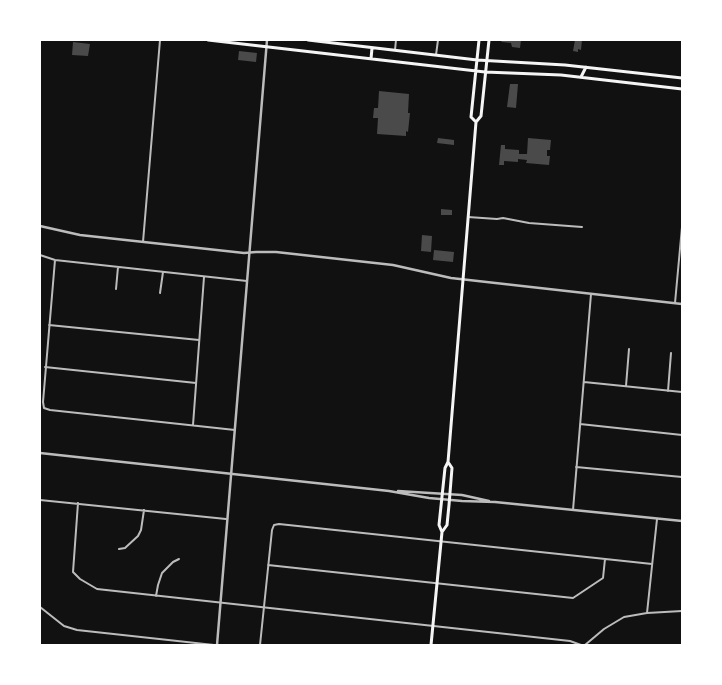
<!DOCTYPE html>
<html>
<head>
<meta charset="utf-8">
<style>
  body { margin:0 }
  #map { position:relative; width:722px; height:685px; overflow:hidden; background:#111; font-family:Spectral,serif }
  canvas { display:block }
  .frame { position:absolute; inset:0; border:41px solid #fff; pointer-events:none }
</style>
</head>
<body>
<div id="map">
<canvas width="722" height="685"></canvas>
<div class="frame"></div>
</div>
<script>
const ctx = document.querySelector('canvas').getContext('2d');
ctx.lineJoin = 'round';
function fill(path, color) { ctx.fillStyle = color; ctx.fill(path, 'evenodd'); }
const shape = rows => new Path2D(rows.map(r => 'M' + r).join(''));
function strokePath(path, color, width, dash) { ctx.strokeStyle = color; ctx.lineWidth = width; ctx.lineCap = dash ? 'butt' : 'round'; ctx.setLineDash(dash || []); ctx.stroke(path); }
fill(shape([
  [500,40,521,40,520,48,512,47,511,43,502,42],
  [575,40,582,40,581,50,578,49,578,52,573,51],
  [73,42,90,44,88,56,72,55],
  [239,51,257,53,256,62,238,60],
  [510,84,518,84,516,108,507,107],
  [379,91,409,94,408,113,410,113,408,132,406,131,406,136,377,134,378,118,373,118,374,108,378,108],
  [438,138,454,140,454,145,437,143],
  [528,138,551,140,550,150,547,150,547,156,550,156,549,165,526,163,527,160,518,159,518,162,504,161,504,165,499,165,501,145,505,145,505,149,519,150,519,154,527,154],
  [441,209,452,210,452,215,441,215],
  [422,235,432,236,431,252,421,251],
  [434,250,454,252,453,262,433,260]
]), '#4a4a4a');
strokePath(shape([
  [395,50,396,40],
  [436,55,438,40],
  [468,217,497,219,503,218,529,223,582,227],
  [143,242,160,40],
  [40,255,55,260,247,281],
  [55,260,43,402,44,408,50,410,235,430],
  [116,289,118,267],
  [160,293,163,272],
  [675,303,682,227],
  [49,325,199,340],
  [45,367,196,383],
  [584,382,682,392],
  [626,386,629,349],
  [668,391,671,353],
  [580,424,682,435],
  [193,425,204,277],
  [576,467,682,477],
  [40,500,226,519],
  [78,503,73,572,80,579,97,589,570,641,581,645],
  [573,510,591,294],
  [119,549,125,548,138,536,141,530,144,510],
  [268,565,573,598,603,578,605,559],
  [156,596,158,585,162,573,173,562,179,559],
  [40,607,64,626,77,630,214,645],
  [647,613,657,519],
  [260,645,272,530,274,525,279,524,652,564],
  [585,645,604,629,624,617,647,613,682,611]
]), '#bcbcbc', 2);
strokePath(shape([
  [40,226,80,235,244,253,256,252,276,252,393,265,451,278,682,304],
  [40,453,389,491,429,498,462,501,495,502,682,521],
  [398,491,462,495,489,501],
  [217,645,267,40]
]), '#bcbcbc', 2.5);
strokePath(shape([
  [208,40,485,72,561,75,682,89],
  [308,40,477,60,565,65,682,78],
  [371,59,372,48],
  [581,77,586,67],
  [476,122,471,117,479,40],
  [442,532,439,525,445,468,448,462,476,122,481,116,489,40],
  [431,645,442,532,447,525,449,505,452,468,448,462]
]), '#f5f5f5', 3);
</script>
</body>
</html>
